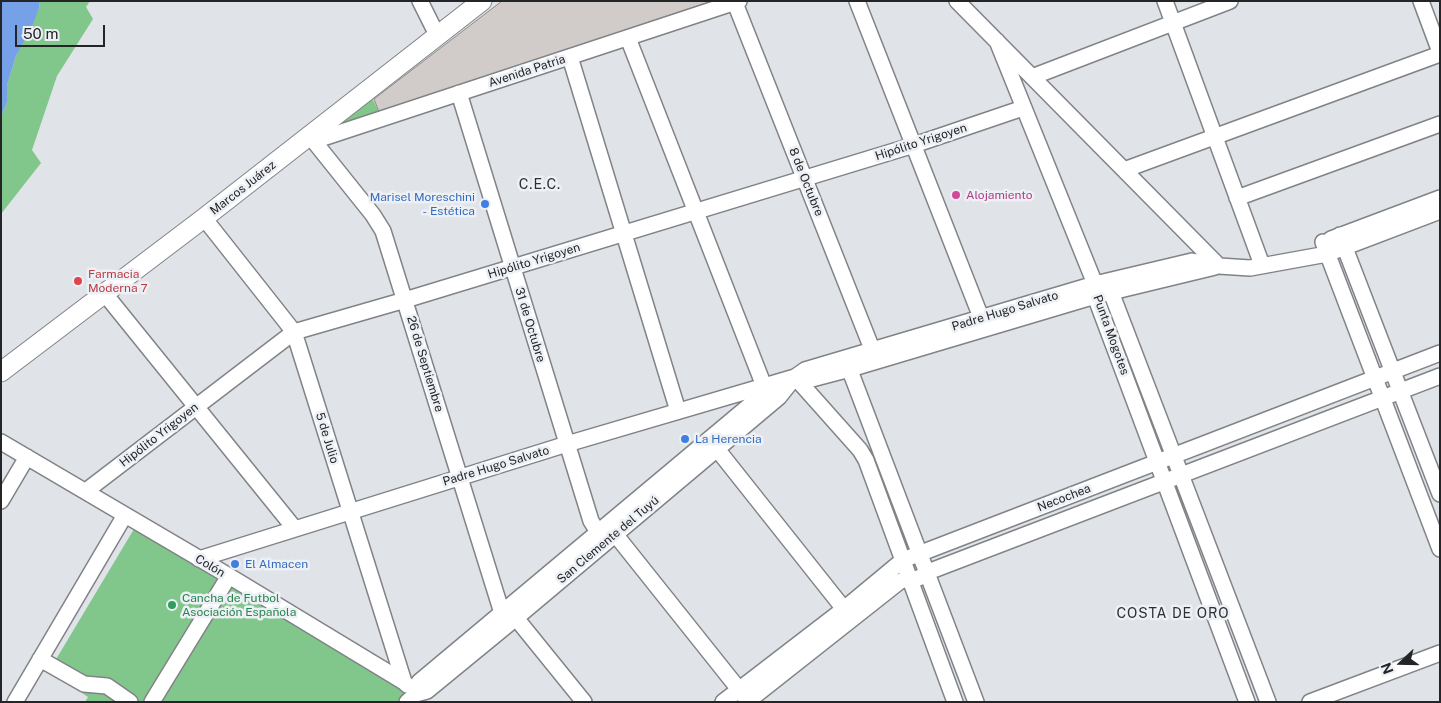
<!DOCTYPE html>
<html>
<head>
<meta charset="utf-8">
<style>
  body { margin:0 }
  #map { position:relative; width:1441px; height:703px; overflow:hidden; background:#e0e3e7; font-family:"Public Sans",sans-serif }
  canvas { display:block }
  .frame { position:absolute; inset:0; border:2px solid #242527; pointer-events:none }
  .north { position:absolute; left:1376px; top:638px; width:50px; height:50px; -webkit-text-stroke:4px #edf0f5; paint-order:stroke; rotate:249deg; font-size:14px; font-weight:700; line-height:20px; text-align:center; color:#242527 }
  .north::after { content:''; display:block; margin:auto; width:18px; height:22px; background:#242527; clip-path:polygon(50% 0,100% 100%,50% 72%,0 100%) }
  .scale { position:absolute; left:15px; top:25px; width:90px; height:22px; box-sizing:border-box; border:2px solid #242527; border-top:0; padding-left:6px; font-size:15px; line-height:18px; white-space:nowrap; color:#242527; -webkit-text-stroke:4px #edf0f5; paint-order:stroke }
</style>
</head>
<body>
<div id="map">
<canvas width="1441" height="703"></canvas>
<div class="frame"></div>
<div class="north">N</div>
<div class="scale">50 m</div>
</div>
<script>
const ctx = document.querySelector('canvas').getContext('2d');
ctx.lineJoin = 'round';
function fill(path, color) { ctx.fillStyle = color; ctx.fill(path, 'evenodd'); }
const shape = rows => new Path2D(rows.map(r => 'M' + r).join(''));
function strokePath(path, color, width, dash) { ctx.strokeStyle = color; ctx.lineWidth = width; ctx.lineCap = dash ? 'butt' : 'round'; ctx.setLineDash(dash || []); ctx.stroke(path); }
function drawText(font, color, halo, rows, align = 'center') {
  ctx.font = font + ' "Public Sans",sans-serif'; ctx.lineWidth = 5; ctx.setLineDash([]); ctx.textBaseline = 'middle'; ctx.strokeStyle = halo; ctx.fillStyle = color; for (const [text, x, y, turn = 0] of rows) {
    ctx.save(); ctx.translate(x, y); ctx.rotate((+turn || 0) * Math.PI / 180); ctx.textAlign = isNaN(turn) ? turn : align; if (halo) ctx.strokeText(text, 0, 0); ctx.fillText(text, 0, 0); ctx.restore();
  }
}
fill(shape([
  [40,1,90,1,86,7,93,19,57,76,32,150,41,163,1,214,1,117,7,102,7,85,16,56,39,8],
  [712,1,720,1,337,127,336,124,371,96,379,112],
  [134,529,403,690,403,696,397,702,85,702,88,697,53,674,52,666]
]), '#81c68a');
fill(shape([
  [1,1,40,1,39,8,33,24,16,56,7,85,7,102,1,117]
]), '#76a0e8');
const building = shape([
  [502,1,712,1,379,112,374,99,502,1]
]);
fill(building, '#d1ccc9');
strokePath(building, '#8f8b88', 1);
const minor = shape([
  [420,1,437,35],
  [857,1,984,325],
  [957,1,1219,266],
  [1165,1,1262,265],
  [1421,1,1440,52],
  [735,3,876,359],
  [628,38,764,386,772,392],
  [997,41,1095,284,1095,296,1247,702],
  [570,57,678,411],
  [1032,77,1230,1],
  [459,93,591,521,598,532,615,534,745,697],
  [309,135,373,215,383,231,502,613,516,618,584,702],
  [314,141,739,1],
  [1124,170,1440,54],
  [1237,198,1440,124],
  [204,218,294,332,404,682],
  [1340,235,1440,494],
  [1331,239,1440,198],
  [1323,242,1440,549],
  [1095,284,1111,292,1268,702],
  [105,294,295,529],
  [846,360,976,702],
  [795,377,860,450,866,460,955,702],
  [803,379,808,380,850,369,1095,296,1215,267],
  [1,442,229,576,404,682,407,685],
  [717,449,844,609],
  [86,491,294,332,405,300,914,145,1023,108],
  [1,501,27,457],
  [199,559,567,444,795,377,805,370,1095,284,1192,261,1219,266,1250,268,1327,254,1440,211],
  [40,659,84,684,107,686,130,702],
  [416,694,419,682,762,395,764,386],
  [15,702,125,515],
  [152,702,229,576],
  [407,702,416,694,427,691,516,618,779,397,795,377],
  [723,702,844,609,903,560,1440,353],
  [747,702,899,582,910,577,916,579,923,576,928,572,1440,376],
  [1310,702,1440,653]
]);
const major = shape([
  [1,372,204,218,482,1]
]);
strokePath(minor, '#808387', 18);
strokePath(major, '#808387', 21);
strokePath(minor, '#fff', 15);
strokePath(major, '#fff', 19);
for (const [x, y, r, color] of [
  [956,195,5,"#d1479c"],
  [485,204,5,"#3f7fe0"],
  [78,281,5,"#e0444e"],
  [685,439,5,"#3f7fe0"],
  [235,564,5,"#3f7fe0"],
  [172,605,5,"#2e9e5b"]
]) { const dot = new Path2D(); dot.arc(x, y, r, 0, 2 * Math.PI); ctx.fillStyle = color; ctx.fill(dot); strokePath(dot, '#edf0f5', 2); }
drawText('12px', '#242527', '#edf0f5', [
  ["Avenida Patria",527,71,-18],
  ["Hipólito Yrigoyen",921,142,-18],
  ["8 de Octubre",806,182,68],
  ["Marcos Juárez",243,188,-38],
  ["Hipólito Yrigoyen",534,261,-17],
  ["Padre Hugo Salvato",1005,311,-17],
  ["31 de Octubre",530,325,73],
  ["Punta Mogotes",1111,335,70],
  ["26 de Septiembre",425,364,73],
  ["Hipólito Yrigoyen",159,435,-38],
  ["5 de Julio",327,438,73],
  ["Padre Hugo Salvato",496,466,-17],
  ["Necochea",1064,498,-21],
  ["San Clemente del Tuyú",608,540,-40],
  ["Colón",210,566,31]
]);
drawText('12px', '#b23c85', '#edf0f5', [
  ["Alojamiento",966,195]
], 'left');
drawText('12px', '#366cbe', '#edf0f5', [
  ["Marisel Moreschini",475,197,"right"],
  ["- Estética",475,211,"right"],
  ["La Herencia",695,439],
  ["El Almacen",245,564]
], 'left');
drawText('12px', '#be3a42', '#edf0f5', [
  ["Farmacia",88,274],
  ["Moderna 7",88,288]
], 'left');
drawText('12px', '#27864d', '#edf0f5', [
  ["Cancha de Futbol",182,598],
  ["Asociación Española",182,612]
], 'left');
ctx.letterSpacing = '1px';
drawText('14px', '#2e3033', '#edf0f5', [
  ["C.E.C.",540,185],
  ["COSTA DE ORO",1173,614]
]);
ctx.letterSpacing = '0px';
</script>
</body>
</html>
